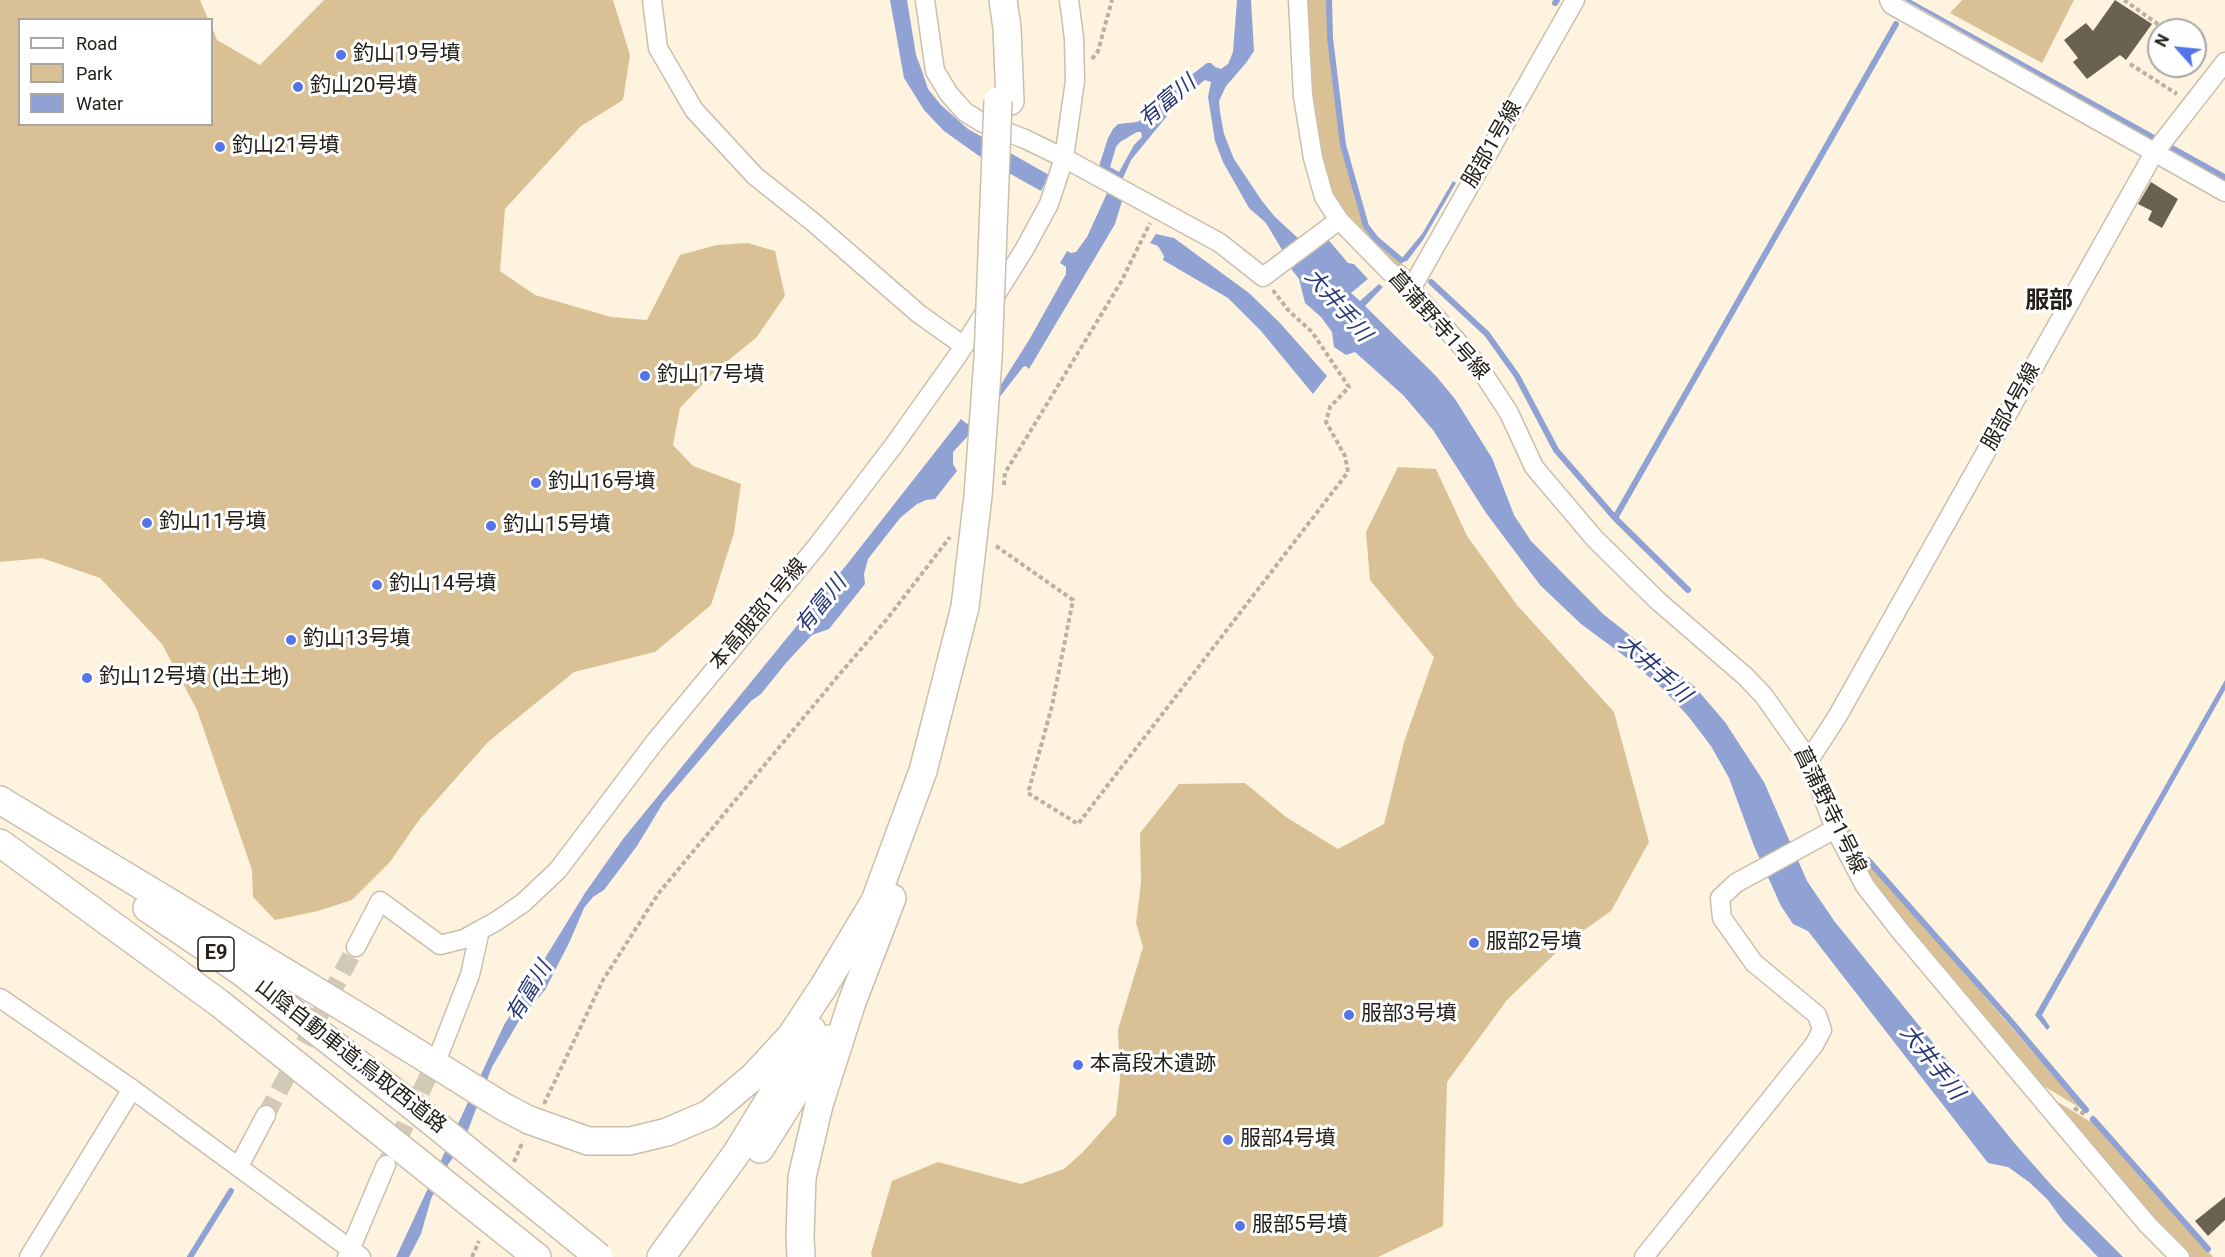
<!DOCTYPE html>
<html>
<head>
<meta charset="utf-8">
<style>
  body { margin:0 }
  #map { position:relative; width:2225px; height:1257px; overflow:hidden; background:#fef3df; font-family:Roboto,sans-serif }
  canvas { display:block }
  .legend { position:absolute; left:18px; top:18px; width:195px; height:108px; box-sizing:border-box; background:#fff; border:2px solid #a7a6a3; margin:0; padding:8px 10px; list-style:none; font-size:18px; color:#242019 }
  .legend li { display:flex; align-items:center; gap:12px; height:30px }
  .legend b { width:30px; border:2px solid #a7a6a3 }
  .north { position:absolute; left:2147px; top:18px; width:60px; height:60px; box-sizing:border-box; background:#fff; border:2px solid #a7a6a3; border-radius:50%; rotate:297deg; font-size:16px; font-weight:700; line-height:24px; text-align:center; color:#242019 }
  .north::after { content:''; display:block; margin:auto; width:21px; height:27px; background:#5574e9; clip-path:polygon(50% 0,100% 100%,50% 72%,0 100%) }
</style>
</head>
<body>
<div id="map">
<canvas width="2225" height="1257"></canvas>
<ul class="legend">
<li><b style="height:8px;background:#fff"></b>Road</li>
<li><b style="height:16px;background:#d9c195"></b>Park</li>
<li><b style="height:16px;background:#90a1d4"></b>Water</li>
</ul>
<div class="north">N</div>
</div>
<script>
const ctx = document.querySelector('canvas').getContext('2d');
ctx.lineJoin = 'round';
function fill(path, color) { ctx.fillStyle = color; ctx.fill(path, 'evenodd'); }
const shape = rows => new Path2D(rows.map(r => 'M' + r).join(''));
function strokePath(path, color, width, dash) { ctx.strokeStyle = color; ctx.lineWidth = width; ctx.lineCap = dash ? 'butt' : 'round'; ctx.setLineDash(dash || []); ctx.stroke(path); }
function drawText(font, color, halo, rows, align = 'center') {
  ctx.font = font + ' Roboto,"Noto Sans JP",sans-serif'; ctx.lineWidth = 6; ctx.setLineDash([]); ctx.textBaseline = 'middle'; ctx.strokeStyle = halo; ctx.fillStyle = color; for (const [text, x, y, turn = 0] of rows) {
    ctx.save(); ctx.translate(x, y); ctx.rotate((+turn || 0) * Math.PI / 180); ctx.textAlign = isNaN(turn) ? turn : align; if (halo) ctx.strokeText(text, 0, 0); ctx.fillText(text, 0, 0); ctx.restore();
  }
}
fill(shape([
  [0,0,200,0,208,19,20,20,20,124,212,124,212,27,217,40,260,65,324,0,613,0,630,55,623,100,581,126,505,209,500,271,535,295,611,317,647,320,680,255,717,245,748,243,775,251,785,296,756,338,716,370,680,408,673,445,693,466,741,484,734,533,711,605,655,652,574,672,488,742,419,820,390,862,352,900,318,911,275,920,253,897,252,870,197,710,162,644,100,578,42,558,0,562],
  [1303,0,1327,0,1328,39,1341,147,1364,227,1374,241,1411,271,1404,273,1394,270,1335,206,1312,128],
  [1962,0,2074,0,2042,63,1950,13],
  [1398,467,1436,469,1467,536,1517,605,1614,712,1649,842,1611,911,1566,943,1507,1000,1447,1082,1443,1226,1378,1257,872,1257,871,1253,892,1181,938,1162,1021,1184,1064,1169,1083,1152,1116,1115,1120,1079,1118,1030,1143,947,1136,923,1141,883,1140,833,1179,784,1245,783,1286,817,1338,849,1384,824,1404,742,1434,657,1370,580,1366,532],
  [1816,761,1865,858,2082,1109,2027,1076,1869,882,1848,832,1824,786],
  [2043,1093,2089,1121,2091,1120,2213,1257,2187,1257]
]), '#d9c195');
fill(shape([
  [890,0,907,0,916,55,922,71,928,89,941,105,968,129,1049,175,1041,191,982,158,944,131,924,110,904,78],
  [1237,0,1251,0,1254,51,1246,63,1226,86,1219,101,1220,112,1224,134,1234,159,1262,201,1275,217,1298,238,1303,241,1326,237,1348,263,1354,264,1368,279,1351,293,1360,301,1379,284,1383,287,1365,306,1436,376,1455,399,1492,458,1514,515,1531,541,1603,614,1694,686,1725,722,1764,782,1807,881,1835,922,2016,1145,2054,1188,2123,1257,2098,1257,2063,1221,2048,1200,2029,1182,2008,1167,1988,1163,1808,931,1793,924,1781,906,1754,846,1729,778,1711,746,1688,716,1663,689,1627,658,1581,624,1540,585,1486,513,1433,430,1403,395,1355,352,1346,355,1334,347,1332,332,1321,317,1305,303,1299,279,1289,266,1285,255,1266,223,1249,208,1223,162,1215,141,1208,97,1211,82,1205,80,1181,99,1131,160,1123,178,1122,201,1115,224,1029,369,1026,366,1023,367,978,425,953,452,953,464,957,471,935,499,926,500,917,504,900,518,868,559,864,574,865,584,829,629,812,635,786,663,761,694,751,701,721,735,663,803,637,846,604,890,593,897,584,908,570,941,545,990,520,1019,492,1067,462,1146,449,1163,431,1199,421,1234,409,1257,396,1257,504,1025,585,893,623,839,848,563,961,419,967,424,978,413,1000,386,1029,340,1066,274,1066,267,1060,263,1067,251,1071,253,1076,252,1087,237,1108,191,1099,166,1108,138,1113,129,1118,124,1137,122,1150,115,1169,92,1207,63,1211,63,1215,67,1221,69,1228,64,1233,52],
  [1137,132,1141,132,1142,137,1134,145,1119,172,1110,167,1116,147,1120,142],
  [1905,0,1911,0,2225,174,2225,185,2164,151,2151,139],
  [1453,181,1456,183,1423,240,1407,261,1403,262,1402,258,1422,234],
  [1156,234,1174,238,1249,293,1280,323,1327,376,1313,394,1261,331,1228,298,1163,260,1164,256,1158,246,1150,243],
  [2225,680,2225,690,2042,1015,2050,1027,2047,1030,2035,1015]
]), '#90a1d4');
strokePath(shape([
  [1329,0,1330,38,1343,145,1366,226,1376,239,1401,260],
  [1555,3,1557,0],
  [1431,282,1487,334,1517,376,1556,450,1615,518,1688,590],
  [1615,518,1896,24],
  [1868,860,2008,1018,2086,1110],
  [2093,1119,2208,1249],
  [190,1257,231,1191]
]), '#90a1d4', 6);
fill(shape([
  [2115,0,2152,24,2126,60,2120,55,2087,79,2073,62,2078,58,2064,40,2086,23,2093,31],
  [2151,182,2178,199,2162,228,2148,220,2152,211,2138,204],
  [2225,1197,2225,1220,2208,1236,2195,1221]
]), '#6b6150');
strokePath(shape([
  [266,1115,356,947],
  [386,1165,438,1056]
]), '#d2c9b7', 18, [18, 9]);
const minor = shape([
  [652,0,658,48,694,110,755,176,813,222,919,314,964,346],
  [925,0,935,71,949,94,965,112,983,123,1025,139,1064,158,1220,243,1263,277,1339,220,1389,271,1411,289,1477,364,1509,413,1534,467,1595,539,1658,601,1746,677,1764,696,1809,760,1835,829,1865,886,1901,932,2087,1153,2148,1225,2180,1257],
  [1298,0,1303,96,1313,158,1324,197,1339,220],
  [1889,0,1892,5,2225,192],
  [1411,289,1575,0],
  [1809,760,1837,717,2154,153,2225,62],
  [356,947,380,901,440,945,464,939,480,930],
  [0,998,132,1089,29,1257],
  [440,1052,470,975,480,930,495,922,523,903,558,870,654,743,817,546,894,445,958,355,1024,250,1049,204,1064,158,1075,81,1074,38,1069,0],
  [132,1089,361,1257],
  [239,1166,266,1115],
  [347,1257,386,1165],
  [1644,1257,1814,1045,1822,1030,1817,1015,1754,963,1722,918,1720,898,1736,883,1835,829]
]);
const highway = shape([
  [1003,0,1007,28,1010,101],
  [0,800,356,1015,504,1107,529,1120,588,1141,630,1141,667,1132,709,1114,754,1076,791,1036,824,986,875,901],
  [0,843,219,1003,537,1257],
  [147,908,239,970,420,1112],
  [867,917,875,901,923,771,965,607],
  [760,1149,829,1039],
  [661,1257,736,1154,812,1030],
  [801,1257,800,1237,802,1177,819,1105,852,1002,892,898]
]);
strokePath(minor, '#cabfac', 21);
strokePath(highway, '#cabfac', 30);
strokePath(shape([
  [2124,0,2166,30],
  [2195,51,2207,59],
  [1092,59,1098,51,1112,0],
  [2130,64,2177,94],
  [1004,485,1005,473,1121,282,1150,223],
  [996,546,1073,600,1052,706,1028,793,1078,824,1348,472,1345,456,1326,422,1330,407,1349,387,1312,332,1288,310,1272,289],
  [544,1104,603,980,658,894,838,676,887,619,950,537],
  [2074,1108,2086,1115],
  [514,1162,523,1141],
  [472,1257,479,1241]
]), '#bab1a1', 4, [4.5, 3]);
strokePath(minor, '#fff', 18);
strokePath(highway, '#fff', 27);
const highwayBridge = shape([
  [965,607,978,496,988,358,998,101],
  [420,1112,599,1257]
]);
strokePath(highwayBridge, '#cabfac', 30, []);
strokePath(highwayBridge, '#fff', 27);
for (const [x, y, r, color] of [
  [341,55,6,"#5574e9"],
  [298,87,6,"#5574e9"],
  [220,147,6,"#5574e9"],
  [645,376,6,"#5574e9"],
  [536,483,6,"#5574e9"],
  [147,523,6,"#5574e9"],
  [491,526,6,"#5574e9"],
  [377,585,6,"#5574e9"],
  [291,640,6,"#5574e9"],
  [87,678,6,"#5574e9"],
  [1474,943,6,"#5574e9"],
  [1349,1015,6,"#5574e9"],
  [1078,1065,6,"#5574e9"],
  [1228,1140,6,"#5574e9"],
  [1240,1226,6,"#5574e9"]
]) { const dot = new Path2D(); dot.arc(x, y, r, 0, 2 * Math.PI); ctx.fillStyle = color; ctx.fill(dot); strokePath(dot, '#fff', 2); }
for (const [x, y, w] of [
  [216,954,36]
]) { const box = new Path2D(); box.roundRect(x - w / 2, y - 17, w, 34, 4.5); ctx.fillStyle = '#fff'; ctx.fill(box); strokePath(box, '#242019', 1.5); }
drawText('bold 20px', '#242019', null, [
  ["E9",216,954]
]);
drawText('21px', '#242019', '#fff', [
  ["釣山19号墳",353,55],
  ["釣山20号墳",310,87],
  ["釣山21号墳",232,147],
  ["釣山17号墳",657,376],
  ["釣山16号墳",548,483],
  ["釣山11号墳",159,523],
  ["釣山15号墳",503,526],
  ["釣山14号墳",389,585],
  ["釣山13号墳",303,640],
  ["釣山12号墳 (出土地)",99,678],
  ["服部2号墳",1486,943],
  ["服部3号墳",1361,1015],
  ["本高段木遺跡",1090,1065],
  ["服部4号墳",1240,1140],
  ["服部5号墳",1252,1226]
], 'left');
drawText('21px', '#242019', '#fff', [
  ["服部1号線",1493,145,-60],
  ["菖蒲野寺1号線",1438,326,48],
  ["服部4号線",2012,407,-61],
  ["本高服部1号線",759,615,-50],
  ["菖蒲野寺1号線",1829,811,64],
  ["山陰自動車道;鳥取西道路",350,1057,38]
]);
drawText('italic 22px', '#273775', '#fff', [
  ["有富川",1168,102,-40],
  ["大井手川",1337,306,49],
  ["有富川",822,605,-51],
  ["大井手川",1654,670,42],
  ["有富川",530,992,-59],
  ["大井手川",1931,1063,52]
]);
drawText('bold 24px', '#242019', '#fff', [
  ["服部",2049,302]
]);
</script>
</body>
</html>
